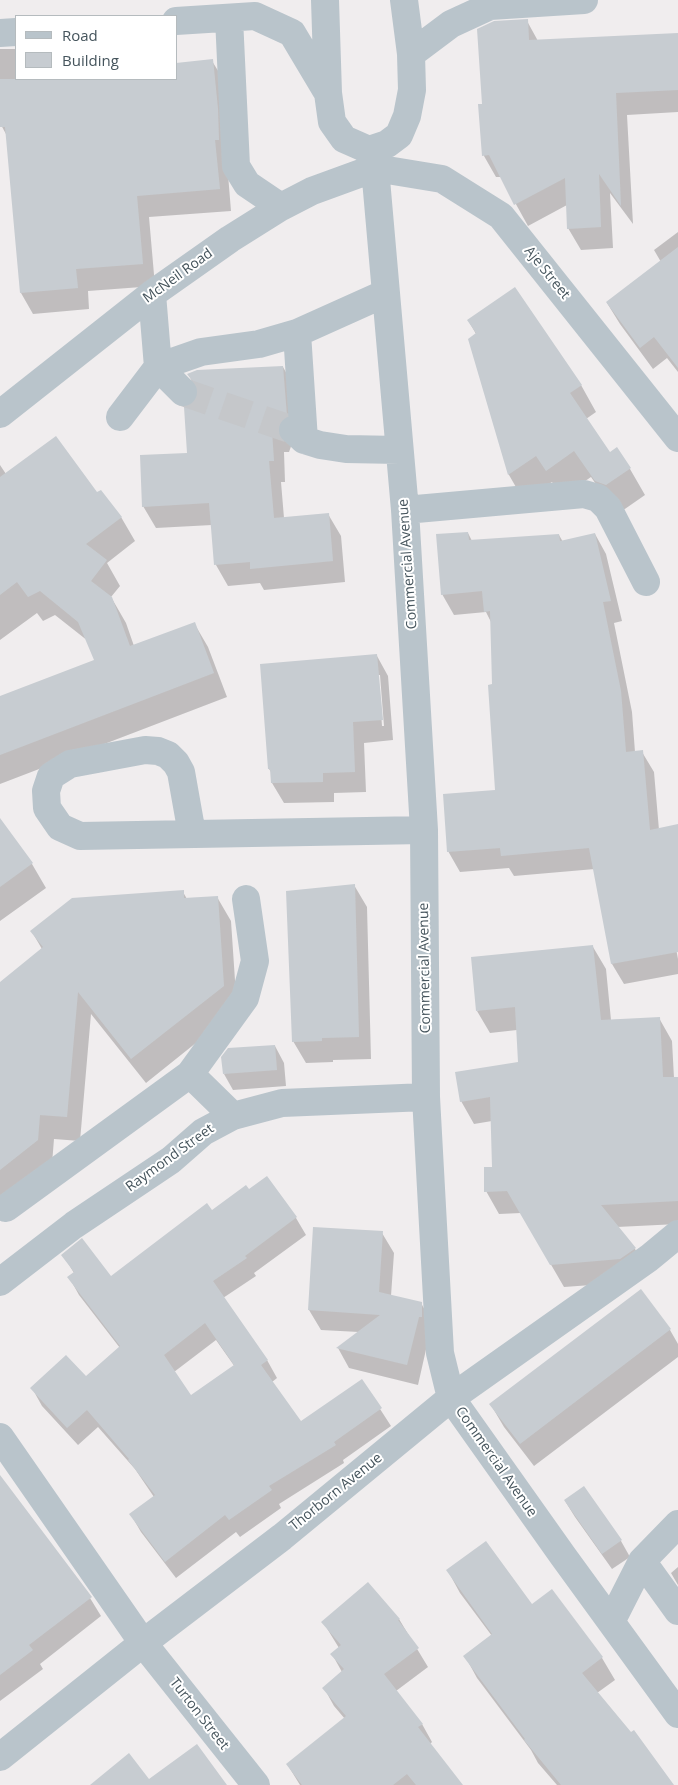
<!DOCTYPE html>
<html>
<head>
<meta charset="utf-8">
<style>
  body { margin:0 }
  #map { position:relative; width:678px; height:1785px; overflow:hidden; background:#f0edee; font-family:"Open Sans",sans-serif }
  canvas { display:block }
  .legend { position:absolute; left:15px; top:15px; width:162px; height:65px; box-sizing:border-box; background:#fff; border:1px solid #b5bbbe; margin:0; padding:6px 9px; list-style:none; font-size:15px; color:#45545c }
  .legend li { display:flex; align-items:center; gap:10px; height:25px }
  .legend b { width:25px; border:1px solid #b5bbbe }
</style>
</head>
<body>
<div id="map">
<canvas width="678" height="1785"></canvas>
<ul class="legend">
<li><b style="height:6px;background:#b9c4cb"></b>Road</li>
<li><b style="height:14px;background:#c7ccd1"></b>Building</li>
</ul>
</div>
<script>
const ctx = document.querySelector('canvas').getContext('2d');
ctx.lineJoin = 'round';
function fill(path, color) { ctx.fillStyle = color; ctx.fill(path, 'evenodd'); }
const shape = rows => new Path2D(rows.map(r => 'M' + r).join(''));
function strokePath(path, color, width, dash) { ctx.strokeStyle = color; ctx.lineWidth = width; ctx.lineCap = dash ? 'butt' : 'round'; ctx.setLineDash(dash || []); ctx.stroke(path); }
function drawText(font, color, halo, rows, align = 'center') {
  ctx.font = font + ' "Open Sans",sans-serif'; ctx.lineWidth = 4; ctx.setLineDash([]); ctx.textBaseline = 'middle'; ctx.strokeStyle = halo; ctx.fillStyle = color; for (const [text, x, y, turn = 0] of rows) {
    ctx.save(); ctx.translate(x, y); ctx.rotate((+turn || 0) * Math.PI / 180); ctx.textAlign = isNaN(turn) ? turn : align; if (halo) ctx.strokeText(text, 0, 0); ctx.fillText(text, 0, 0); ctx.restore();
  }
}
fill(shape([
  [527,21,538,41,678,34,678,112,627,115,633,224,610,193,613,248,581,250,568,228,567,205,528,226,501,177,496,177,484,156,483,105],
  [0,49,16,49,16,79,176,79,212,61,225,82,227,162,231,211,149,217,155,286,88,291,89,309,33,314,21,293,7,136,0,123],
  [678,232,678,372,667,358,653,369,620,324,607,303,661,262,654,250],
  [468,320,581,385,596,412,586,419,610,454,630,469,645,495,622,511,612,507,591,477,562,497,552,482,524,501,509,475,470,340,476,334],
  [283,367,295,388,293,441,289,452,284,452,285,482,281,482,284,518,328,514,341,536,345,582,264,590,260,583,228,586,216,565,212,525,156,528,143,506,188,454,195,404,199,393,188,374],
  [0,465,6,474,97,494,121,517,135,541,107,563,120,586,111,597,126,623,134,646,194,623,208,647,227,697,0,784,0,698,96,661,88,641,55,615,43,621,37,613,0,640],
  [468,533,472,541,559,535,563,542,595,534,606,554,622,621,614,623,632,712,635,752,642,752,654,772,659,830,678,825,678,877,658,854,678,959,678,974,624,984,612,964,595,869,514,876,509,868,460,872,448,851,497,791,491,622,486,612,454,615,442,594],
  [377,656,388,676,393,740,364,743,366,792,334,793,334,802,284,803,272,783,271,772,269,769],
  [378,675,380,675,384,726,382,726],
  [0,835,32,864,46,888,0,921],
  [354,885,367,907,371,1059,333,1060,333,1062,306,1063,293,1041],
  [183,892,187,899,217,897,231,921,237,1010,146,1083,91,1014,80,1141,54,1139,52,1164,5,1201,0,1195,0,984,42,949,32,932],
  [593,947,606,969,611,1020,659,1018,672,1041,674,1078,678,1078,678,1224,617,1227,635,1249,648,1271,633,1282,564,1287,521,1213,499,1214,486,1191,493,1168,492,1121,474,1124,461,1101,519,1063,517,1030,490,1033,477,1011],
  [275,1046,284,1063,286,1086,233,1090,224,1074],
  [267,1177,296,1218,306,1235,254,1273,256,1276,223,1298,267,1360,277,1378,272,1382,301,1423,362,1381,391,1426,343,1460,344,1463,279,1504,281,1508,240,1537,236,1532,176,1578,141,1532,131,1515,154,1497,135,1469,98,1427,78,1445,42,1406,32,1388,86,1378,120,1348,79,1295,69,1277,74,1273,63,1255,111,1278,212,1212,249,1191],
  [216,1340,235,1367,191,1397,174,1372],
  [382,1233,394,1253,391,1296,421,1303,432,1323,418,1385,349,1368,338,1348,359,1332,321,1330,309,1310],
  [640,1291,670,1330,678,1344,678,1357,534,1466,504,1427,491,1405],
  [0,1477,90,1598,101,1616,40,1664,43,1669,0,1701],
  [565,1501,621,1541,630,1557,612,1569,575,1517],
  [678,1567,678,1585,671,1573],
  [448,1571,532,1606,552,1590,602,1658,615,1680,597,1693,672,1785,557,1785,538,1763,531,1750,477,1678,465,1656,492,1636,460,1593],
  [399,1619,428,1667,396,1691,422,1724,432,1742,430,1744,462,1785,300,1785,287,1764,345,1719,334,1706,324,1688,342,1672,332,1654,339,1648,323,1622]
]), '#0003');
fill(shape([
  [528,19,529,40,678,33,678,90,616,93,621,206,599,174,601,227,567,229,565,178,514,205,489,155,482,156,478,104,482,104,477,29,494,21],
  [213,59,218,109,219,140,215,140,220,189,137,196,143,264,76,269,78,288,20,293,5,127,0,127,0,79,176,79,176,63],
  [678,247,678,368,654,337,640,348,606,302],
  [515,287,582,385,570,393,610,452,617,447,631,468,606,485,595,481,574,451,546,471,536,456,508,475,468,339,476,333,467,320],
  [283,366,287,416,281,420,278,426,278,431,272,431,274,461,269,461,274,518,329,513,333,561,250,569,250,562,214,565,209,503,142,507,140,455,187,453,184,407,194,403,198,396,198,388,187,374,197,370],
  [56,436,97,492,101,490,122,517,86,544,107,560,91,581,112,597,130,646,195,622,214,673,0,755,0,696,94,660,78,622,40,591,28,597,17,582,0,595,0,477],
  [468,532,469,540,559,534,560,541,595,533,611,601,603,602,621,691,626,752,643,750,650,830,678,824,678,952,611,964,589,848,501,856,500,848,447,852,443,794,495,790,488,685,492,684,490,611,484,612,482,591,441,595,436,534],
  [377,654,383,720,353,722,355,772,323,773,323,782,271,783,270,769,268,769,260,664],
  [0,818,33,863,0,887],
  [355,884,359,1037,322,1038,322,1041,292,1042,286,891],
  [184,890,184,898,218,896,224,986,131,1059,78,992,67,1117,40,1115,38,1140,0,1170,0,982,43,947,30,931,72,898],
  [593,945,601,1020,660,1017,663,1077,678,1077,678,1201,601,1205,636,1248,620,1259,550,1265,507,1191,484,1192,484,1167,492,1167,490,1097,460,1102,455,1072,518,1062,515,1007,476,1011,471,957],
  [275,1045,277,1070,223,1074,221,1057,228,1048],
  [267,1176,297,1217,245,1256,247,1258,213,1281,268,1360,261,1365,301,1421,362,1379,382,1408,334,1442,336,1445,269,1486,272,1490,229,1520,225,1515,165,1562,129,1514,155,1495,128,1460,129,1459,87,1410,67,1428,30,1388,66,1355,86,1376,120,1346,67,1277,74,1272,61,1255,82,1238,111,1276,207,1203,212,1210,246,1185,249,1189],
  [205,1323,234,1365,191,1395,164,1355],
  [313,1227,383,1231,379,1292,422,1302,422,1317,419,1317,407,1365,336,1348,380,1315,308,1310],
  [641,1289,671,1329,520,1444,489,1404],
  [0,1475,92,1597,29,1645,33,1650,0,1675],
  [584,1486,622,1540,602,1554,564,1500],
  [486,1541,532,1604,552,1589,603,1657,582,1673,631,1732,634,1730,674,1785,561,1785,524,1740,525,1739,463,1656,492,1634,446,1570],
  [368,1582,400,1619,398,1620,419,1648,384,1674,423,1724,418,1727,463,1785,416,1785,407,1774,393,1785,302,1785,286,1764,346,1716,322,1688,344,1669,330,1654,341,1645,321,1622],
  [197,1744,227,1785,90,1785,129,1753,149,1779]
]), '#c7ccd1');
strokePath(shape([
  [183,392,293,430]
]), '#c5c7ca', 28, [28, 14]);
strokePath(shape([
  [325,0,328,93,332,122,344,139,369,150,387,144,399,135,407,116,412,90,411,54,404,0],
  [229,18,236,166,247,184,281,207],
  [176,21,255,16,292,33,326,90],
  [0,33,16,32],
  [411,54,451,24,490,6,584,0],
  [369,150,375,168,405,510,424,830,426,1097,440,1353,451,1398,563,1556,678,1714],
  [152,294,158,367,183,392],
  [297,333,304,440],
  [0,414,152,294,230,239,281,207,312,191,375,168,442,179,501,216,678,438],
  [120,417,158,367,201,352,259,344,297,333,386,293],
  [293,430,304,440,320,445,346,449,399,450],
  [405,510,584,494,598,498,608,508,646,582],
  [192,834,181,772,176,763,168,755,158,751,145,750,70,764,51,776,46,791,47,808,60,827,80,836,424,830],
  [190,1074,233,1116],
  [6,1208,190,1074,245,998,255,961,246,899],
  [0,1282,74,1225,171,1160,203,1132,233,1116,282,1103,426,1097],
  [0,1437,143,1643,256,1785],
  [642,1561,678,1611],
  [611,1622,642,1561,678,1524],
  [0,1757,143,1643,282,1537,451,1398,649,1258,678,1234]
]), '#b9c4cb', 28);
drawText('14px', '#45545c', '#fff', [
  ["Aje Street",547,273,51],
  ["McNeil Road",178,276,-36],
  ["Commercial Avenue",408,564,-94],
  ["Commercial Avenue",425,968,-91],
  ["Raymond Street",170,1158,-36],
  ["Commercial Avenue",496,1462,55],
  ["Thorborn Avenue",336,1492,-39],
  ["Turton Street",199,1714,52]
]);
</script>
</body>
</html>
